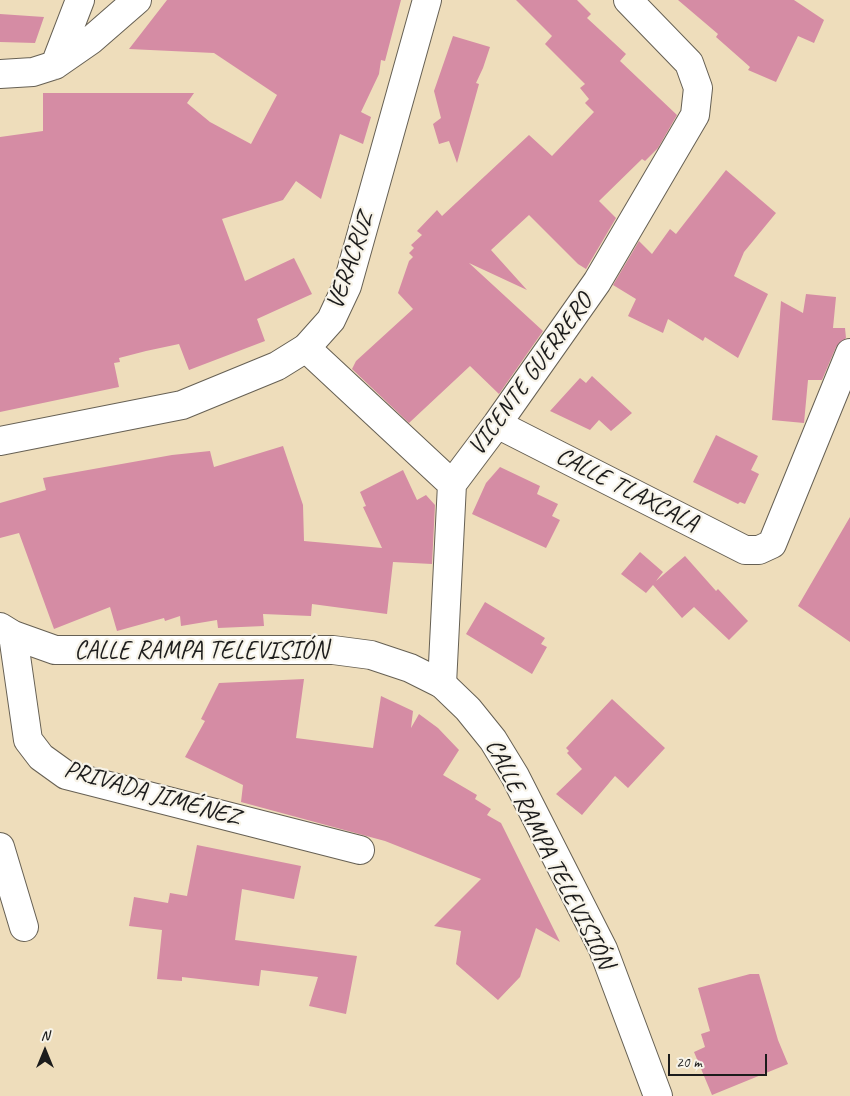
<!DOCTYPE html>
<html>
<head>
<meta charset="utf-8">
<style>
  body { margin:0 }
  #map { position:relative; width:850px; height:1096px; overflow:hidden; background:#edb; font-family:Caveat,sans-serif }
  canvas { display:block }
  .north { position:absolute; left:20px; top:1026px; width:50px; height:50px; -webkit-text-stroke:4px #f7f3e8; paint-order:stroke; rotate:0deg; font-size:14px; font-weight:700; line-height:20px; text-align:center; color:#1c1c1c }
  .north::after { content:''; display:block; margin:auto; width:18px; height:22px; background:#1c1c1c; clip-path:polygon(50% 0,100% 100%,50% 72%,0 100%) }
  .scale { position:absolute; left:668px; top:1054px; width:99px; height:22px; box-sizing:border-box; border:2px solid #1c1c1c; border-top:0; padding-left:6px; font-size:15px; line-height:18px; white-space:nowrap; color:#1c1c1c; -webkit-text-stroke:4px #f7f3e8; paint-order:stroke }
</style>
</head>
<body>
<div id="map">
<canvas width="850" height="1096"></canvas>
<div class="north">N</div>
<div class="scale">20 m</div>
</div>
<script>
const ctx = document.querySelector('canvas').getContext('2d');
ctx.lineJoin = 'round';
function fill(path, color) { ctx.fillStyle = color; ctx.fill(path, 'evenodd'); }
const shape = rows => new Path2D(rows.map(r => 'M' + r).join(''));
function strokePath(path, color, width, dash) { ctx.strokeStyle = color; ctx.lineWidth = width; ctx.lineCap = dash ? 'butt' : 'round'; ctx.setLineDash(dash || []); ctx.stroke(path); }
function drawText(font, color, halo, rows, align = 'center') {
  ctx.font = font + ' Caveat,sans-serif'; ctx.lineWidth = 4.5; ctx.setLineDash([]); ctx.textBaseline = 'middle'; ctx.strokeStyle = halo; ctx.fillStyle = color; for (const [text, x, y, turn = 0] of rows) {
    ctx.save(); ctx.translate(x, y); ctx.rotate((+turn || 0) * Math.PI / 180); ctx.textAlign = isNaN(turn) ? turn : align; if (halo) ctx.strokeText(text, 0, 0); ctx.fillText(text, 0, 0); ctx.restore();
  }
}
fill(shape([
  [167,0,401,0,385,61,381,60,379,74,361,112,371,117,363,144,340,134,321,199,296,181,283,200,222,219,245,281,294,258,312,294,257,319,265,341,189,370,179,344,146,351,119,358,120,362,114,363,119,387,0,412,0,137,43,131,43,93,194,93,187,103,210,122,251,144,277,95,214,53,129,49],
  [516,0,577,0,591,14,587,18,626,54,620,61,677,115,658,148,645,161,642,159,599,201,616,218,586,269,578,264,529,215,491,250,527,290,469,263,543,331,499,394,470,366,409,423,352,369,356,361,413,309,398,293,409,261,413,257,409,253,414,248,411,245,422,235,417,231,437,210,442,216,529,135,552,156,594,112,585,103,589,99,580,88,585,84,545,44,552,36],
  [678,0,794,0,824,20,814,43,798,36,776,82,748,70,750,67,716,37,718,34],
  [0,14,44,17,35,43,0,42],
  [453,36,490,47,483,68,476,83,479,84,457,163,449,141,439,144,433,124,441,118,434,91],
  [726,170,776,213,744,252,734,276,768,294,738,358,705,337,703,341,668,319,663,333,628,316,636,299,613,285,639,241,652,254,670,229,676,234],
  [806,294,836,297,833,328,845,328,846,338,836,347,822,380,808,380,804,423,772,420,781,301,803,313],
  [592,376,632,413,611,431,599,420,590,430,550,411,580,378,586,383],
  [716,435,758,456,751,470,759,474,745,504,740,502,738,504,693,482],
  [283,446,303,505,304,541,382,548,363,507,366,506,360,492,403,470,417,500,426,495,435,505,432,564,393,562,387,614,312,604,311,616,263,614,264,626,218,628,217,620,181,626,180,616,165,621,164,618,117,631,110,607,54,629,19,533,0,538,0,503,46,490,43,478,172,455,210,451,214,467],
  [500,467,540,486,537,494,558,504,552,516,560,520,546,548,472,514,486,483],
  [850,517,850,642,798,606],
  [640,552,663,572,656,581,685,556,716,591,718,589,748,621,729,640,694,607,682,618,653,585,646,593,621,574],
  [485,602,545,638,541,644,547,647,532,674,466,634],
  [304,679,296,738,373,748,381,696,413,711,411,728,419,714,438,728,459,750,443,775,477,795,475,799,491,809,487,815,501,823,560,942,536,928,520,977,498,1000,456,964,461,931,434,926,481,879,385,841,241,802,243,785,185,757,205,721,201,719,219,683],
  [612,699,665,748,628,788,615,776,582,815,556,794,582,769,567,753,569,751,566,748],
  [197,845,301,866,294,899,242,889,235,940,357,956,346,1014,309,1006,318,977,261,970,259,986,182,977,182,981,157,979,162,930,129,926,134,897,168,903,170,893,187,896],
  [750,974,759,974,778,1040,788,1064,712,1095,694,1052,705,1047,701,1034,710,1031,698,988]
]), '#d58ca4');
const minor = shape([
  [306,348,452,484],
  [497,424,745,550,759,550,772,544,850,353],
  [13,635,28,740,41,757,66,775,360,850],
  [442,684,452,484,497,424,597,282,695,115,698,88,689,63,628,0],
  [0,847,24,927]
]);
const tertiary = shape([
  [55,65,80,0],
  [0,74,33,72,55,65,91,40,137,0],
  [0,441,182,405,277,366,306,348,331,320,347,286,427,0],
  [0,627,13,635,55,650,333,650,371,655,410,668,442,684,468,709,493,740,515,776,603,949,658,1096]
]);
strokePath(minor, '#666054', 30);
strokePath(tertiary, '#666054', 30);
strokePath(minor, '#fff', 28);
strokePath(tertiary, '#fff', 28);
drawText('25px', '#1c1c1c', '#f7f3e8', [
  ["VERACRUZ",351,261,-71],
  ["VICENTE GUERRERO",531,375,-54],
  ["CALLE TLAXCALA",627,490,27],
  ["CALLE RAMPA TELEVISIÓN",201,651],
  ["PRIVADA JIMÉNEZ",152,794,16],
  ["CALLE RAMPA TELEVISIÓN",549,854,63]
]);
</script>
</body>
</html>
